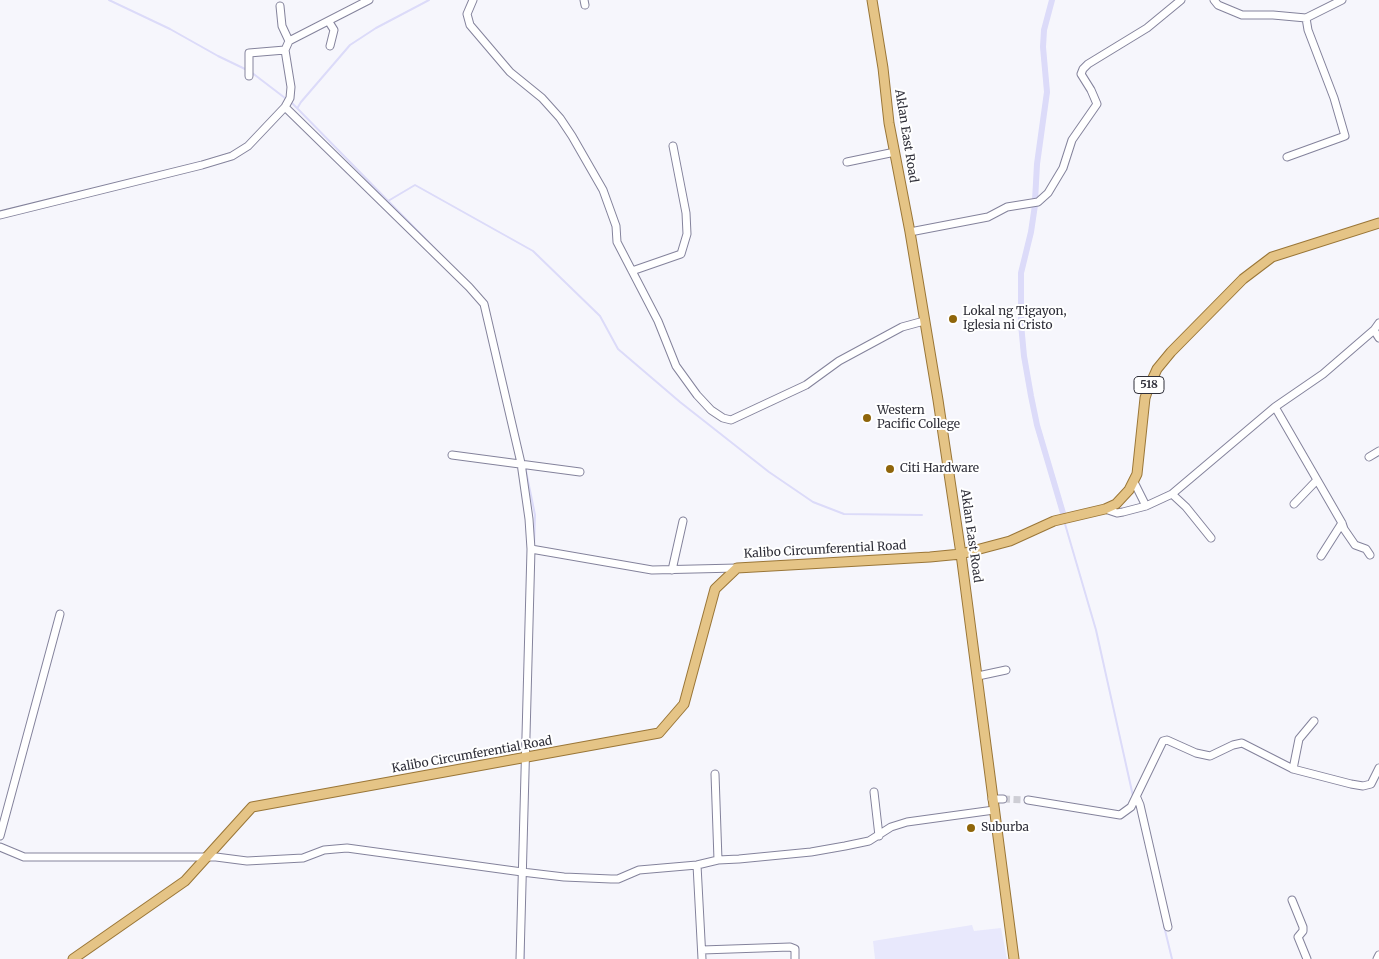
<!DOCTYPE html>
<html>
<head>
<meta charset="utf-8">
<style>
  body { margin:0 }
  canvas { display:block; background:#f6f6fc }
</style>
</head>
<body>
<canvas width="1379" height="959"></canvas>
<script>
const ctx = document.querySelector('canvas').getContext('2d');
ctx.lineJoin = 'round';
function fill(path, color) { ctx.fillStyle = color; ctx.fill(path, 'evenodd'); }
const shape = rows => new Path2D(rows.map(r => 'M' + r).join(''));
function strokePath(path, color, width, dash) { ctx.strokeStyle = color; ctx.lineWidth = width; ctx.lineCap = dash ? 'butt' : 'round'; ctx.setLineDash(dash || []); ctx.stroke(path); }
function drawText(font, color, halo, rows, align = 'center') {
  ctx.font = font + ' Merriweather,serif'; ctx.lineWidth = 4; ctx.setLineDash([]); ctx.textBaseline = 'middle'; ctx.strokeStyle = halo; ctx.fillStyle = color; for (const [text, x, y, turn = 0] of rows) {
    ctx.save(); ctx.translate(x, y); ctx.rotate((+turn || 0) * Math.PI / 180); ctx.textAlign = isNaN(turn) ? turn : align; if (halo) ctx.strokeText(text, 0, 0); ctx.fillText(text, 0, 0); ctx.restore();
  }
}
fill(shape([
  [972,925,974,931,1001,928,1007,959,875,959,873,941]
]), '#e8e8fc');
strokePath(shape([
  [109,0,170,29,218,56,245,69],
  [251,72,285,98],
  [291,102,454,268],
  [298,107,301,102,350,45,376,28,429,0],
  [388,201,415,185,533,251,600,316,618,349,680,402,769,472,813,502,844,514,922,515],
  [525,466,535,515,534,548],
  [1065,524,1096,630,1133,796],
  [1164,926,1172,959],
  [524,959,524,926]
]), '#dcdbf9', 2);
strokePath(shape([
  [1035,201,1037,164,1047,92,1043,47,1044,30,1052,0],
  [1035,205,1031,232,1021,273,1021,324,1024,356,1031,396,1037,425,1063,513]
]), '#dcdbf9', 6);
strokePath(shape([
  [1003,799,1028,800]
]), '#ceced5', 7, [7, 3.5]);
const minor = shape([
  [473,0,467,14,470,25,510,72,542,98,560,118,572,136,603,190,616,226,617,242,658,321,676,366,697,395,711,410,723,418,731,420,806,385,839,361,902,327,924,321],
  [584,0,585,5],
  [1214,0,1218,5,1242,15,1273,15,1306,18,1342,0],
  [280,6,282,26,289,41],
  [329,22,334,30,330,46],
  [249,76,249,53,285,50],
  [285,107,469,287,484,304,521,463,529,519,531,549,520,959],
  [1287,157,1345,136,1334,98,1308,30,1306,18],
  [847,162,895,152],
  [0,215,202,165,232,156,248,146,285,107,290,98,291,87,285,50,289,41,369,0],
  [910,232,988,217,1007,207,1038,202,1048,193,1063,168,1072,140,1097,104,1091,90,1081,74,1083,69,1088,64,1147,28,1181,0],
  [632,271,681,254,687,234,686,213,673,146],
  [1374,330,1379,338],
  [1275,407,1342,523,1344,529,1355,545,1366,549,1370,555],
  [452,455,580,472],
  [1369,457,1379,451],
  [1134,482,1146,506],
  [1172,494,1186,507,1211,538],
  [1294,504,1317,480],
  [1105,509,1117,513,1123,512,1146,506,1172,494,1275,407,1323,374,1374,330,1379,323],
  [531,549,652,570,737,568],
  [1321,556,1342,523],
  [672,570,683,521],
  [978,676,1006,670],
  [1293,769,1299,739,1314,721],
  [715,774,718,860],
  [874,792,879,836],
  [1137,798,1140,805,1168,927],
  [992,799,1003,799],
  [1028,800,1120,815,1131,807,1163,741,1167,740,1196,753,1210,756,1233,745,1242,743,1293,769,1351,784,1363,786,1371,784,1379,768],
  [0,836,60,614],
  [0,847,24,857,216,857,247,861,303,858,324,850,347,848,522,872,564,877,611,879,618,879,639,870,697,865,718,860,739,859,811,852,845,846,869,841,891,827,907,822,994,810],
  [697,865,702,959],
  [1292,900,1303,927,1303,931,1298,937,1307,959],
  [702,950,790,947,795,949,795,959],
  [1377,959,1379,955]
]);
const major = shape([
  [872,0,883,68,889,123,910,232,938,400,961,554,1014,959],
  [73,959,185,881,252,807,659,733,684,704,715,589,737,568,930,557,961,554,1010,541,1054,521,1105,509,1116,504,1129,490,1137,474,1145,398,1148,389,1157,369,1171,352,1243,279,1272,257,1379,223]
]);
strokePath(minor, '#84839c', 9);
strokePath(major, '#9a7637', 11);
strokePath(minor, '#fff', 7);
strokePath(major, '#e5c486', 9);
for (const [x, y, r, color] of [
  [953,319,5,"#8f650a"],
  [867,418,5,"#8f650a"],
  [890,469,5,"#8f650a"],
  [971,828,5,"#8f650a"]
]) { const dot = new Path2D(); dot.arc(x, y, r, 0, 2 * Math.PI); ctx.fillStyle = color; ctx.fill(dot); strokePath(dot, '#fff', 2); }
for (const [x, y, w] of [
  [1149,385,30]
]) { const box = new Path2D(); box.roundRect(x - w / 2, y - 8.5, w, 17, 4); ctx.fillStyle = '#fff'; ctx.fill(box); strokePath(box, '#2f2f39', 1); }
drawText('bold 11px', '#2f2f39', null, [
  ["518",1149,385]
]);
drawText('12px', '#2f2f39', '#fff', [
  ["Aklan East Road",906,136,81],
  ["Aklan East Road",971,536,82],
  ["Kalibo Circumferential Road",825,550,-3],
  ["Kalibo Circumferential Road",472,755,-10]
]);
drawText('12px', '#2f2f39', '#fff', [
  ["Lokal ng Tigayon,",963,312],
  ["Iglesia ni Cristo",963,326],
  ["Western",877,411],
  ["Pacific College",877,425],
  ["Citi Hardware",900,469],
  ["Suburba",981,828]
], 'left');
</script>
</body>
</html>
